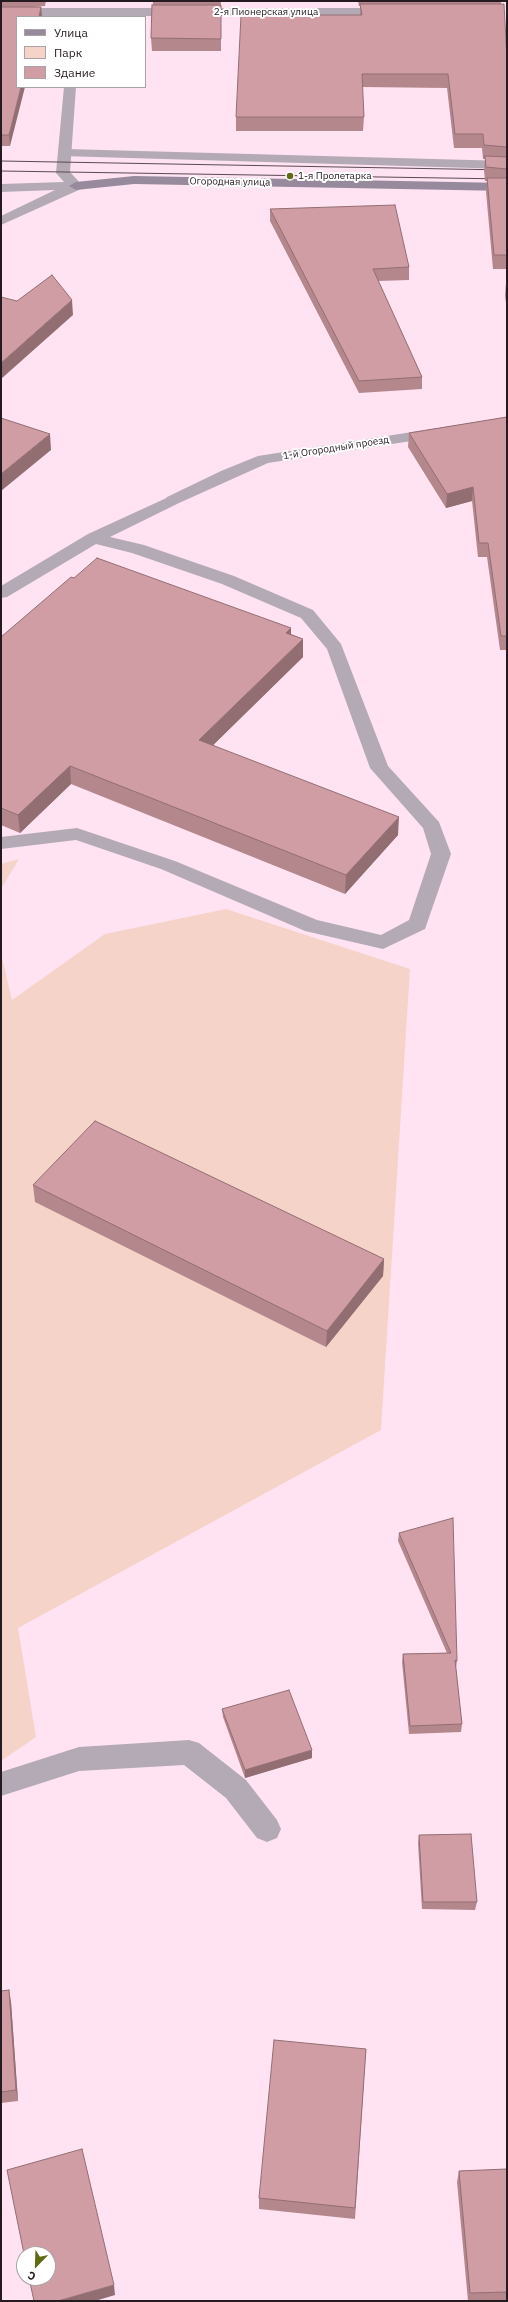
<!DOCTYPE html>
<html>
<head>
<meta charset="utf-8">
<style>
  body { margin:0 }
  #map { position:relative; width:508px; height:2302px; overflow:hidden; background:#ffe3f3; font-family:"IBM Plex Sans",sans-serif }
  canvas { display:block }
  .frame { position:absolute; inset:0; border:2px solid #261a21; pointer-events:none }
  .legend { position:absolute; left:16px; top:16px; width:130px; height:72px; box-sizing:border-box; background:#fff; border:1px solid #a8a3a6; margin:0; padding:5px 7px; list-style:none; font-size:12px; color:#261a21 }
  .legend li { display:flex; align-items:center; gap:8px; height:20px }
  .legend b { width:20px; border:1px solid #a8a3a6 }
  .north { position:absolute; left:16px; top:2246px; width:40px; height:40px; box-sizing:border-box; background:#fff; border:1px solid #a8a3a6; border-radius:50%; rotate:203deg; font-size:11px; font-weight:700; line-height:16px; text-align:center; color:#261a21 }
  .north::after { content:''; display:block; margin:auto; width:14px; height:18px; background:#616b12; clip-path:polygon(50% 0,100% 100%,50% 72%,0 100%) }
</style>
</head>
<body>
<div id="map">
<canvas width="508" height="2302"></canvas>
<div class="frame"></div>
<ul class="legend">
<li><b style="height:5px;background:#968a9c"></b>Улица</li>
<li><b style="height:11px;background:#f6d3c9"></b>Парк</li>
<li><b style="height:11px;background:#d19da4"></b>Здание</li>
</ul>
<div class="north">С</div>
</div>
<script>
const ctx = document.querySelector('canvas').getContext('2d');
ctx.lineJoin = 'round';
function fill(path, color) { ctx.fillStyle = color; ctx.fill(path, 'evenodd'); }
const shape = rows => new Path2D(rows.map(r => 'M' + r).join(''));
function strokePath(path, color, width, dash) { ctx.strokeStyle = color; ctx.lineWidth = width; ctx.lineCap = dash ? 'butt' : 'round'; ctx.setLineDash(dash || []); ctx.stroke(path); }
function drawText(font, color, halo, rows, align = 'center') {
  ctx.font = font + ' "IBM Plex Sans",sans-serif'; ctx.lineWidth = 4; ctx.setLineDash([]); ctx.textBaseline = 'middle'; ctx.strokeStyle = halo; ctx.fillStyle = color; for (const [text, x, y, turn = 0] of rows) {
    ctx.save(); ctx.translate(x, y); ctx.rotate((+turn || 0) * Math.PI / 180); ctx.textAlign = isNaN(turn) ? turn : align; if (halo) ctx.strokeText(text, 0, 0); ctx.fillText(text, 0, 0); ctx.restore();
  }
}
fill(shape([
  [19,859,1,889,1,864],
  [226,909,410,969,381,1430,18,1628,36,1737,1,1761,1,953,12,1000,105,934]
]), '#f6d3c9');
fill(shape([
  [66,149,507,161,507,169,61,156,59,153,61,150,66,149],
  [173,495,179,497,181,500,179,503,110,537,144,545,234,576,313,610,341,644,388,766,439,822,451,854,425,929,383,949,305,931,161,869,76,840,1,849,1,837,77,828,175,861,317,920,381,935,409,920,431,854,423,828,370,768,327,649,301,618,222,584,132,553,96,544,7,597,1,598,1,586,88,534,173,495],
  [189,1740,199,1743,246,1780,277,1820,281,1829,277,1838,267,1842,257,1838,226,1798,184,1765,79,1771,1,1796,1,1772,79,1747,189,1740]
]), '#b3aab6');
fill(shape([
  [1,8,390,8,396,12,390,16,1,16,1,8],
  [64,87,76,87,70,172,83,186,81,189,1,225,1,216,55,190,1,192,1,184,64,182,56,173,64,87],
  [438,428,444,430,446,433,444,436,268,463,179,503,167,503,165,500,167,497,221,471,258,456,438,428]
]), '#b3aab6');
fill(shape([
  [134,176,507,183,507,191,134,184,76,190,69,186,76,182,134,176]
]), '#968a9c');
strokePath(shape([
  [1,161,507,170],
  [1,171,507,179]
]), '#5a4a53', 1);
fill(shape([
  [1,1,46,1,45,6,32,7,41,7,42,17,17,17,10,146,1,146],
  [153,1,221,1,221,51,152,51,151,38],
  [358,1,501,1,501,4,507,59,507,269,493,269,486,192,487,181,485,181,484,170,485,159,483,159,482,148,454,148,447,88,362,87,364,117,363,131,236,131,236,117,360,15,360,6,359,6],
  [270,209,409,267,409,280,378,281,422,377,422,389,359,393,270,221],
  [506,283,507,283,507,310,505,296],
  [507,417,507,650,500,650,487,557,478,557,472,501,446,508,408,447,409,433],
  [291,634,303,639,303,657,213,745,398,835,345,894,71,784,20,833,1,825,1,637],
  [33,1185,384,1259,383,1276,326,1347,35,1202],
  [399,1533,457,1661,456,1668,462,1724,461,1732,409,1734,402,1662,403,1654,447,1653,398,1541],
  [222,1709,312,1758,245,1778,223,1717],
  [419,1835,477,1902,475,1910,422,1909,418,1843],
  [1,1991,11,2002,18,2101,1,2103],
  [366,2049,355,2219,259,2209,259,2198],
  [507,2169,507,2301,468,2301,457,2182,459,2171]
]), '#b4878d');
fill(shape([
  [41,7,42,17,39,17],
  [21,87,25,87,10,146,9,135],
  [72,300,73,315,1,379,1,363],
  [50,434,51,450,1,491,1,474],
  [473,487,472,501,446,508,447,494],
  [291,628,291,646,286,633],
  [303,639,303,657,199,759,199,740],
  [70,766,71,784,20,833,18,815],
  [399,817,398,835,345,894,346,875],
  [384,1259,383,1276,326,1347,327,1331],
  [312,1750,312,1758,245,1778,245,1770],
  [9,1990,11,2002,18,2101,16,2090],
  [114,2285,115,2295,95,2301,58,2301]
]), '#926e73');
const building = shape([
  [360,4,504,4,507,59,507,147,484,145,483,134,455,134,448,74,362,74,364,117,236,117,241,15,362,15,360,4],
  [152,5,221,5,221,39,151,38,152,5],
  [1,7,41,7,39,17,17,17,17,87,21,87,9,135,1,135,1,7],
  [485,156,507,157,507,169,486,167,485,156],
  [487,178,507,178,507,255,494,255,487,178],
  [395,205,409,267,373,269,422,377,359,381,270,209,395,205],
  [52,275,72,300,1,363,1,297,17,301,52,275],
  [507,417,507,636,501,636,488,543,479,543,473,487,447,494,409,433,507,417],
  [1,418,50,434,1,474,1,418],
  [97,558,291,628,286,633,303,639,199,740,399,817,346,875,70,766,18,815,1,808,1,637,71,577,74,578,97,558],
  [95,1121,384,1259,327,1331,33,1185,95,1121],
  [453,1518,457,1661,455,1660,462,1724,410,1726,403,1654,451,1653,399,1533,453,1518],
  [289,1690,312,1750,245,1770,222,1709,289,1690],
  [471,1834,477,1902,423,1902,419,1835,471,1834],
  [9,1990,16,2090,1,2092,1,1991,9,1990],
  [274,2040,366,2049,355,2208,259,2198,274,2040],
  [82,2149,114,2285,58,2301,34,2301,29,2278,48,2278,48,2254,24,2254,7,2170,82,2149],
  [507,2169,507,2292,470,2293,459,2171,507,2169]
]);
fill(building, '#d19da4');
strokePath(building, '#926e73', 1);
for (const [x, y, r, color] of [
  [290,176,4,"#616b12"]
]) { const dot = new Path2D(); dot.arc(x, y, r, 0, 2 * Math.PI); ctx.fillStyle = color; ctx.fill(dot); strokePath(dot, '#fff', 1.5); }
drawText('10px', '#261a21', '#fff', [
  ["2-я Пионерская улица",266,12],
  ["Огородная улица",230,182,1],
  ["1-й Огородный проезд",336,448,-9]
]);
drawText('10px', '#261a21', '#fff', [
  ["1-я Пролетарка",298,176]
], 'left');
</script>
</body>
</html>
